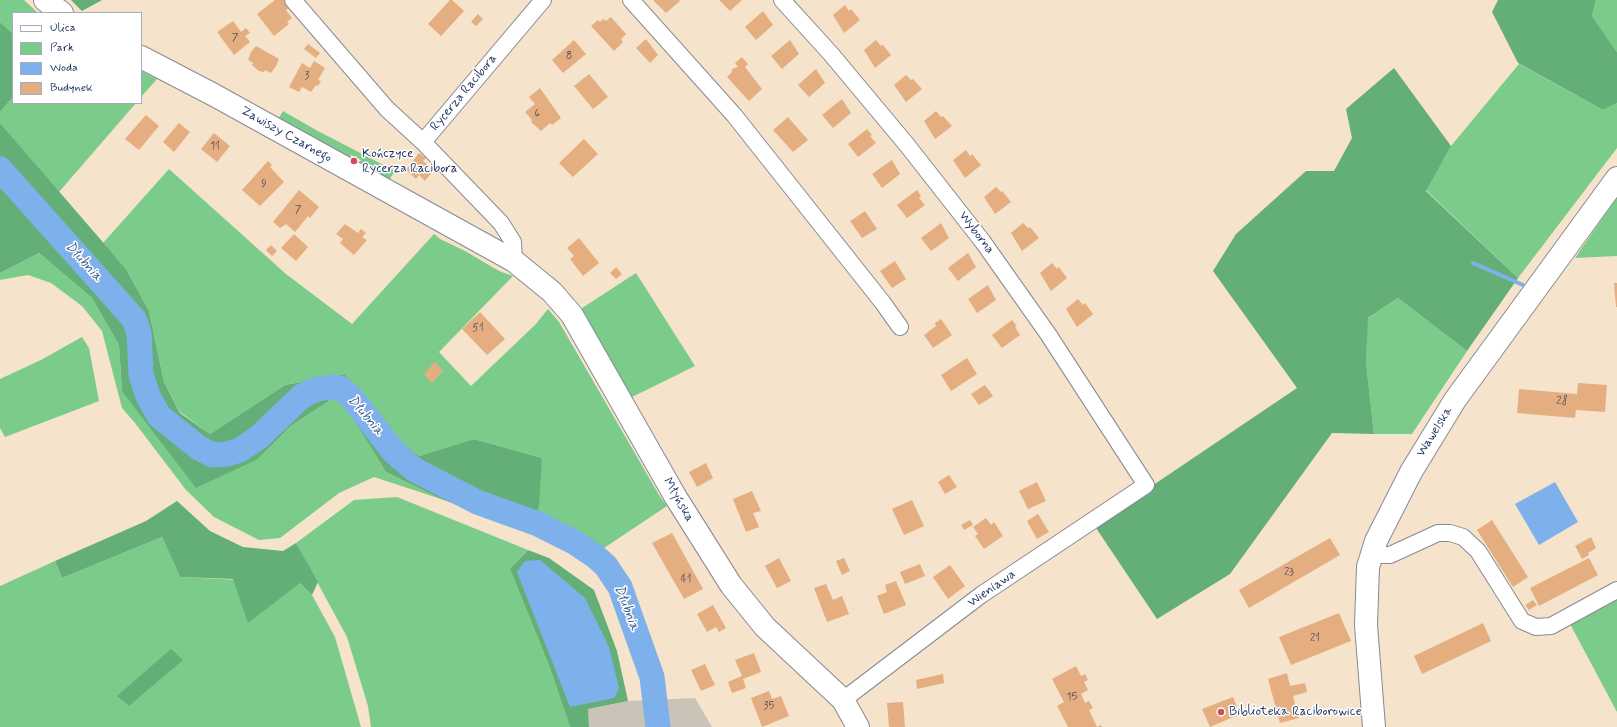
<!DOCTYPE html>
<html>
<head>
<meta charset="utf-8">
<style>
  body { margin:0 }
  #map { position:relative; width:1617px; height:727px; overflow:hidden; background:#f5e3cb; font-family:Mynerve,sans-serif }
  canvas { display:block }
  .legend { position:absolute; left:12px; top:12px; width:130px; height:92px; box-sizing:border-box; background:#fff; border:1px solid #a4acbf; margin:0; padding:5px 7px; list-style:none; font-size:12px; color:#1b2f5e }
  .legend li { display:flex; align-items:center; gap:8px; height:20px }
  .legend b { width:20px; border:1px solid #a4acbf }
</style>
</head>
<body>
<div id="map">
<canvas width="1617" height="727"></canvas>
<ul class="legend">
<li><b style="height:5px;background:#fff"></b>Ulica</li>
<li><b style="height:11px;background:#7bcb8b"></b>Park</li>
<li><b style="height:11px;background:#7eb1eb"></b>Woda</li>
<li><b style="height:11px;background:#e4ae80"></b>Budynek</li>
</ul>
</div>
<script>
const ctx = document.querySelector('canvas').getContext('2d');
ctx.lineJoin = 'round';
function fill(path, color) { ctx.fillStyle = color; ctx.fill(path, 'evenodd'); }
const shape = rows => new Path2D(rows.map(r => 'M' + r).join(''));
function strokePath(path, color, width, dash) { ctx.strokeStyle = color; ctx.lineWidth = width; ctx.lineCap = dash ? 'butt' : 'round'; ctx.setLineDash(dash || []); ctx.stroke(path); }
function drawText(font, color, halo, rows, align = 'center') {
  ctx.font = font + ' Mynerve,sans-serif'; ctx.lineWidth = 3; ctx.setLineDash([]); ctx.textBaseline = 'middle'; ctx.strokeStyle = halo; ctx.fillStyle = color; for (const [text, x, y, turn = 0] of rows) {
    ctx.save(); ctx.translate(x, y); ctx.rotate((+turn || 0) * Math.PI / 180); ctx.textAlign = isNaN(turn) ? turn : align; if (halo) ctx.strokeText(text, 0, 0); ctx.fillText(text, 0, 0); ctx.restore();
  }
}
fill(shape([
  [695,698,712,727,589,727,588,709,628,701]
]), '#c9c3b8');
fill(shape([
  [0,0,24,0,38,13,13,13,13,34,0,22],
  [1596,0,1617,0,1617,52,1592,16],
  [1519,64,1603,110,1617,103,1617,148,1518,278,1426,190,1451,146],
  [141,71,157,79,141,97],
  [13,97,13,103,136,103,59,192,0,123,0,112],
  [283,111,316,130,395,171,389,180,359,164,361,160,351,155,349,159,277,121],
  [169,169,286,274,352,324,434,234,440,239,465,251,499,271,513,276,439,352,471,386,536,324,548,309,559,322,659,495,667,506,604,548,537,511,542,458,474,439,419,456,401,441,345,374,285,385,210,434,180,412,164,382,149,311,126,269,103,243],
  [1617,197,1617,256,1575,258],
  [39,253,92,298,119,345,122,391,258,459,291,426,338,395,386,472,441,499,374,477,339,493,280,538,259,540,214,517,186,490,135,423,122,408,102,331,82,306,51,283,28,275,0,280,0,273],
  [636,273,695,366,630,398,576,312],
  [1398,298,1467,351,1412,434,1374,434,1366,362,1367,319],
  [82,337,89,348,99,401,5,437,0,428,0,379,41,360],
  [397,497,528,550,510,569,550,668,570,727,371,727,368,706,347,637,296,543,354,500],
  [162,537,180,577,300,583,312,595,335,637,361,727,0,727,0,586,55,561,62,578],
  [1617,596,1617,712,1569,622]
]), '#7bcb8b');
fill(shape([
  [71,0,102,0,82,11],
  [1498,0,1596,0,1592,16,1617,52,1617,103,1603,110,1518,63,1492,12],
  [0,22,13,34,13,97,0,112],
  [1394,68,1451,146,1426,191,1518,278,1467,351,1398,298,1368,318,1366,362,1374,434,1332,433,1230,574,1157,619,1094,525,1297,388,1213,271,1236,234,1306,171,1334,171,1352,138,1346,109],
  [0,123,126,269,149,311,164,382,180,413,210,434,285,385,345,374,401,441,419,456,474,439,542,458,539,506,530,531,441,499,386,472,338,395,291,426,258,459,196,488,122,391,119,345,92,298,39,253,0,273],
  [177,501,210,531,243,547,283,551,296,543,318,582,312,595,300,583,248,623,233,579,180,577,162,537,62,578,55,561,146,521],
  [528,550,549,558,594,590,617,651,628,701,588,709,589,727,570,727,550,668,510,569],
  [171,649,183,660,129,706,117,696]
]), '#64af77');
fill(shape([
  [1555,482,1578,522,1539,545,1515,504],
  [540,560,585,598,609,647,619,688,614,698,570,707,517,572,525,561]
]), '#7eb1eb');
strokePath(shape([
  [1473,263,1523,285]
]), '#7eb1eb', 4);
strokePath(shape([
  [0,169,134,319,139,333,141,375,148,396,159,416,199,448,213,455,227,454,240,450,259,437,302,396,317,389,331,387,340,388,352,398,394,452,415,470,477,502,538,524,574,542,595,556,606,566,620,587,652,677,658,727]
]), '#7eb1eb', 25);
fill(shape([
  [275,0,284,0,290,7,286,10,292,18,287,22,289,24,274,36,257,14],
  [450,0,452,0,464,11,441,36,428,24],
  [653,0,679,0,680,1,666,13],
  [719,0,742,0,730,11],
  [845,5,849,11,851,9,860,20,844,33,833,15],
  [763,11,773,25,756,40,745,27],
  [478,14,483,19,476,26,471,22],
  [611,17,626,34,621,39,623,42,614,51,591,26,598,20,600,22,603,19,606,21],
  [233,21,241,32,246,28,250,33,245,36,250,42,234,55,217,32],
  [646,39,658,55,650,63,636,48],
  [574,40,586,54,563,73,552,60],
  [790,40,799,54,782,69,771,56],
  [876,40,881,46,882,44,891,55,875,68,864,50],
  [308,44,320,53,316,58,304,49],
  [256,46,279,59,276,66,271,73,265,70,264,72,259,71,252,65,253,63,248,60,251,52],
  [742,57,748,64,745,67,762,89,749,101,727,77,732,72,732,69,738,67,735,63],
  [314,61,325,68,318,80,321,81,318,86,316,85,311,92,302,87,299,92,289,87,302,63,310,68],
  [816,69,825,83,809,97,798,85],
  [589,74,608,97,593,109,574,86],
  [906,75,911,80,913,79,922,89,906,102,894,85],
  [540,88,561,118,552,125,550,123,541,131,531,122,532,120,525,112,535,104,529,97],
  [842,99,851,113,833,128,822,115],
  [936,111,941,117,943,116,952,126,935,139,924,121],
  [146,115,159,126,139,150,125,139],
  [788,117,808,140,793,152,773,130],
  [179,123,190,132,174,152,163,142],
  [867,129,872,135,870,136,876,143,858,157,848,144],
  [214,133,230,146,217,162,201,149],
  [584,139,598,154,573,177,559,163],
  [966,150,970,156,972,154,981,165,965,178,953,160],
  [419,153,426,158,423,161,427,164,425,166,432,172,425,181,419,175,416,179,406,170],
  [892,160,900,174,882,188,872,174],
  [268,161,272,165,270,167,284,182,260,206,242,190],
  [996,187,1001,192,1002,191,1011,202,995,214,984,197],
  [299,190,319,207,310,218,308,216,295,232,286,224,280,228,273,222],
  [917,190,921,196,919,198,925,205,907,218,897,205],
  [865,211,877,229,862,238,850,221],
  [941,223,949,238,931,251,921,238],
  [1023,223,1028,228,1030,227,1039,238,1022,251,1011,233],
  [345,224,358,233,361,229,366,233,362,237,367,240,354,255,340,243,343,239,336,234],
  [294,234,308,247,296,261,281,248],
  [579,238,599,263,583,276,570,259,574,256,567,248],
  [271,245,277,251,272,256,266,250],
  [968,253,976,267,958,281,948,268],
  [895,261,906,279,892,288,880,271],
  [1052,263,1057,269,1059,267,1067,278,1051,291,1040,273],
  [616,267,622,274,616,279,610,273],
  [1614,283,1617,283,1617,307,1616,307],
  [988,285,996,300,977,313,968,299],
  [1078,299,1083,305,1085,303,1093,314,1077,327,1066,309],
  [480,312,505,339,487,355,462,329],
  [941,319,952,335,933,348,924,335,936,326,935,323],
  [1012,320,1017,326,1015,327,1020,335,1002,348,992,335],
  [967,358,977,374,951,391,941,375],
  [435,362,443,371,432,383,424,374],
  [1578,383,1607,385,1605,412,1576,410,1575,418,1517,413,1519,389,1577,394],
  [985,385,993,396,979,405,971,394],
  [706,463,713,478,697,487,689,472],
  [949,475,957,487,945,494,938,482],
  [1037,482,1046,501,1028,509,1019,491],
  [752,491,761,511,753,513,759,527,746,532,733,499],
  [912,500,924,526,904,535,892,509],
  [1038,514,1049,532,1037,539,1027,521],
  [986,518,991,525,994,522,1003,536,984,549,975,536,978,534,973,527],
  [970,520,973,525,964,530,961,525],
  [1492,520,1528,577,1513,587,1477,530],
  [672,533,703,589,684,599,652,543],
  [1591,537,1596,548,1588,553,1589,555,1582,559,1575,546],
  [1330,538,1340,555,1249,608,1239,590],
  [779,558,791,581,777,588,765,566],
  [844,558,850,571,842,575,836,561],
  [1589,558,1598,575,1539,606,1530,588],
  [920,564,925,576,905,584,900,572],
  [950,565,965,586,948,599,933,577],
  [896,581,906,605,884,614,877,596,887,592,885,585],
  [826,584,833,600,842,596,849,614,827,622,814,588],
  [1533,600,1537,605,1529,610,1525,605],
  [713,605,726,628,719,632,716,627,707,632,697,614],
  [1339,613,1351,641,1291,665,1279,637],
  [1483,623,1491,641,1422,674,1414,656],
  [754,653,761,672,743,679,746,688,732,693,728,682,742,676,735,660],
  [705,664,715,685,701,691,691,670],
  [1076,666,1081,676,1085,674,1088,680,1084,682,1088,690,1081,694,1085,703,1089,701,1093,708,1089,710,1097,727,1101,725,1102,727,1068,727,1057,706,1064,702,1052,679],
  [1287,673,1290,686,1305,683,1307,692,1293,696,1299,718,1280,723,1268,679],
  [943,674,944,683,917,689,916,680],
  [769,691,772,699,781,696,789,716,762,727,751,698],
  [1233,697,1240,714,1210,727,1202,709],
  [903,702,905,727,889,727,887,703]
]), '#e4ae80');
const street = shape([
  [293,0,387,109,423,142,501,223,513,242,514,261],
  [631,0,734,115,883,303,900,327],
  [782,0,831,54,907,145,983,242,1048,334,1146,485,981,595,843,700],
  [423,142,543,0],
  [1370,555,1390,555,1438,533,1450,533,1463,537,1478,551,1522,621,1536,627,1551,626,1617,590]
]);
const secondary = shape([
  [45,0,62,13],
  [141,57,214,95,514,261,552,292,572,315,675,496,731,585,765,627,843,700,858,727],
  [1374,727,1366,625,1368,567,1376,541,1411,472,1455,400,1617,178]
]);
strokePath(street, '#888994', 18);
strokePath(secondary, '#888994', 24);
strokePath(street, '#fff', 16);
strokePath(secondary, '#fff', 22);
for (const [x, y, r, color] of [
  [354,161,4,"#d1495b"],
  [1221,712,4,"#d1495b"]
]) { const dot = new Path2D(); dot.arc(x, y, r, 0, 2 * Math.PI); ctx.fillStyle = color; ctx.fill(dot); strokePath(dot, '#fff', 1.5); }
drawText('11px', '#4d4f66', null, [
  ["7",235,39],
  ["8",569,57],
  ["3",307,77],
  ["6",537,114],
  ["11",215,147],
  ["9",264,185],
  ["7",298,211],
  ["51",478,329],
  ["28",1562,402],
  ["23",1289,573],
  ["41",686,580],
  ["21",1315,639],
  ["15",1072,698],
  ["35",769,707]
]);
drawText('13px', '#1b2f5e', '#fff', [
  ["Rycerza Racibora",464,93,-50],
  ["Zawiszy Czarnego",286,135,29],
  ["Wyborna",976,233,53],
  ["Wawelska",1435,432,-58],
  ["Młyńska",678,500,60],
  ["Wieniawa",992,589,-35]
]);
drawText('13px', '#1b2f5e', '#fff', [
  ["Kończyce",362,154],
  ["Rycerza Racibora",362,169],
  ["Biblioteka Raciborowice",1229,712]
], 'left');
drawText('italic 14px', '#3e5c8f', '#fff', [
  ["Dłubnia",83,262,48],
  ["Dłubnia",365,416,50],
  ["Dłubnia",626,608,69]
]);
</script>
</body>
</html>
